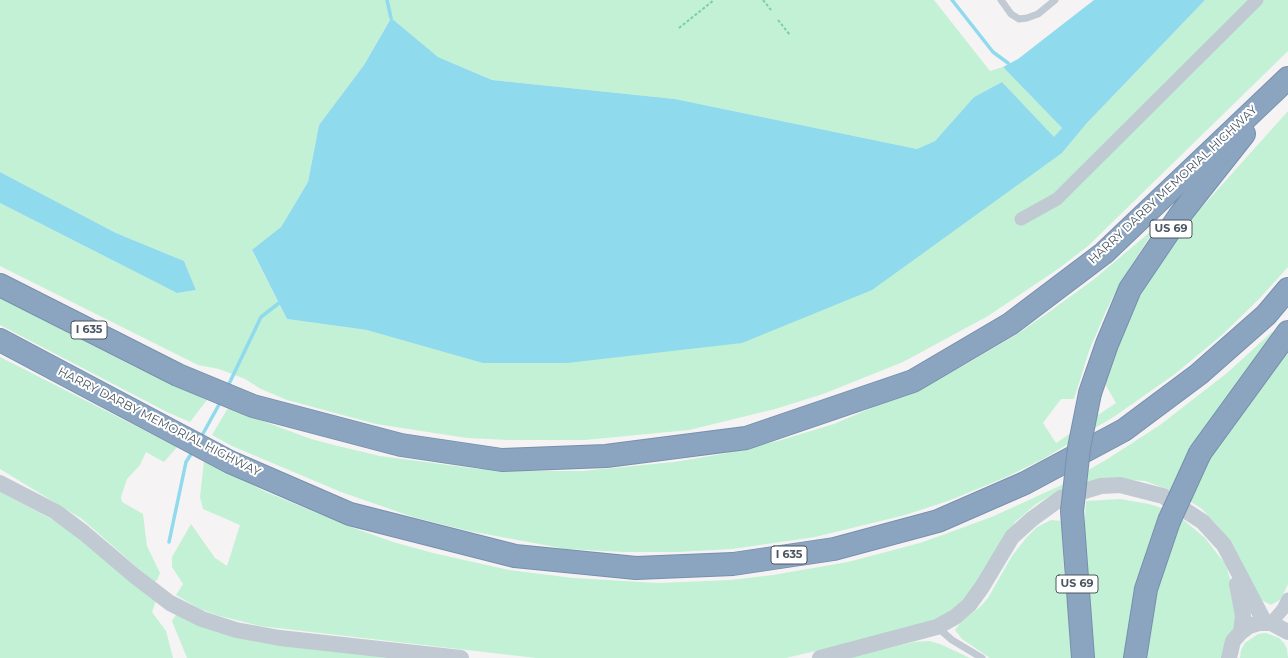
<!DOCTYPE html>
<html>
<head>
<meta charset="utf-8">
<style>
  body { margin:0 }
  canvas { display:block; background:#f5f3f3 }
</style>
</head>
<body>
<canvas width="1288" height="658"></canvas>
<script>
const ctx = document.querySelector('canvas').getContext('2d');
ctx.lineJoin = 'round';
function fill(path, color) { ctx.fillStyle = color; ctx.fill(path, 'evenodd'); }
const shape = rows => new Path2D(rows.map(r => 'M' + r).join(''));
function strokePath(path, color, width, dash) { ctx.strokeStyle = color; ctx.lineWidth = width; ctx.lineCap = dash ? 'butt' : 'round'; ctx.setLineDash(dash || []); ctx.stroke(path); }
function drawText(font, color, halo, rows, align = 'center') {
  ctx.font = font + ' Montserrat,sans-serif'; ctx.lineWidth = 4; ctx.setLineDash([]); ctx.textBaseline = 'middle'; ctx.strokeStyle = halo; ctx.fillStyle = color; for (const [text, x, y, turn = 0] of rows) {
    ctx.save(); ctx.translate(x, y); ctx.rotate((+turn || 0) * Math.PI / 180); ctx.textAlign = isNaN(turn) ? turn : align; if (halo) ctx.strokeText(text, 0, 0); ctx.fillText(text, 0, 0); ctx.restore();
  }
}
fill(shape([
  [0,0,934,0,990,71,1003,67,1062,128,1054,138,1002,82,974,97,935,141,917,149,675,99,492,80,438,57,390,19,364,65,319,125,308,182,281,227,252,251,287,319,367,330,1039,169,1062,153,1086,124,1205,0,1288,0,1288,51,1088,246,1058,269,988,316,903,362,823,394,775,409,689,430,585,440,508,440,467,438,376,424,287,400,261,389,245,379,219,369,198,365,0,266,0,203,177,293,196,290,184,261,116,233,0,172],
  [1288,111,1288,267,1260,298,1223,334,1175,374,1115,416,1043,459,1004,478,948,501,905,515,815,537,732,549,677,552,624,552,566,549,469,531,413,517,341,492,232,446,212,435,228,408,311,439,338,446,380,456,478,469,528,471,582,471,674,462,723,454,778,441,834,424,921,387,966,364,1016,335,1049,312,1093,280,1156,227,1120,283,1106,311,1089,351,1074,399,1061,399,1043,423,1056,443,1116,403,1103,380,1111,353,1156,265,1194,216],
  [0,298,135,367,207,400,190,422,167,412,0,325],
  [1272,332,1276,336,1175,492,1145,481,1120,479,1090,481,1064,488,1036,504,1015,522,966,600,943,616,908,629,786,658,536,658,260,626,216,615,198,608,176,595,183,584,172,567,172,557,191,524,215,558,227,566,240,525,203,509,200,497,204,461,266,492,351,527,393,542,433,553,509,570,573,578,658,583,730,580,773,575,848,562,920,543,951,532,994,516,1066,483,1109,458,1160,425,1227,373],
  [1288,344,1288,584,1281,599,1271,605,1257,598,1252,590,1240,558,1216,524,1202,509,1185,498,1207,455],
  [0,357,177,447,164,462,146,452,140,465,127,479,121,497,122,502,143,514,147,546,160,573,157,580,154,582,82,519,0,469],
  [0,492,59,523,156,601,152,612,166,631,173,658,0,658],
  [1120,499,1149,504,1168,510,1129,658,1093,658,1084,536,1086,501],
  [1180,517,1205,538,1226,565,1235,597,1237,624,1224,658,1142,658,1155,587],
  [1051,520,1062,521,1064,572,1073,658,990,658,962,639,955,630,962,621,980,607,988,598,1012,556,1027,537,1037,527],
  [177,613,407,658,187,658,172,621],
  [1266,633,1279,638,1284,643,1287,649,1288,658,1240,658,1241,650,1245,643,1258,634],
  [929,641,940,644,970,658,847,658,914,642]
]), '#c3f1d5');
fill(shape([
  [1094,0,1205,0,1086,124,1062,153,872,290,742,343,567,363,483,363,367,330,287,319,252,250,281,227,308,182,319,125,364,65,391,18,438,57,492,80,675,99,917,149,935,141,974,97,1002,82,1054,137,1062,128,1003,67,1018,59],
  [0,172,116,233,184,261,196,290,177,293,0,203]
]), '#90daee');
strokePath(shape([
  [387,0,391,18],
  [952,0,993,52,1008,63],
  [227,388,261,317,279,303],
  [200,439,221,401],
  [169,542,186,462,193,451]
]), '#90daee', 3.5);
const motorway = shape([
  [0,285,178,375,253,406,401,445,502,460,606,456,746,438,913,381,1010,324,1104,253,1288,78],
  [0,340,230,462,350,514,515,556,636,568,733,564,834,549,938,521,1025,483,1124,430,1199,374,1266,315,1288,289],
  [1090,393,1107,344,1130,289,1180,215,1244,134],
  [1200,453,1288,332],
  [1072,511,1083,658],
  [1135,658,1146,589,1169,521]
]);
strokePath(motorway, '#7690ad', 24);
strokePath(shape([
  [763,0,771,10],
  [778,20,790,35],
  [679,28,714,0]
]), '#7ad0a6', 2, [3, 2]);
strokePath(shape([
  [1001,0,1011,14,1019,19,1027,18,1038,14,1055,0],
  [937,627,952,640,982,658]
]), '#c1cad2', 7);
strokePath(shape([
  [1021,219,1057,199,1257,0],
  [1271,623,1283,609,1288,599]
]), '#c1cad2', 13);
strokePath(shape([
  [0,483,56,512,84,533,136,577,170,603,202,619,236,630,280,638,461,658],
  [1237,584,1243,616,1241,632],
  [820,658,937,627,955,617,969,605,982,587,1012,537,1032,519,1061,498,1101,486,1120,485,1163,496,1203,522,1224,545,1265,623],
  [1229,658,1233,641,1241,632,1249,626,1259,623,1271,623,1288,632]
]), '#c1cad2', 16);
strokePath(motorway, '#8ba5c1', 22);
const motorwayBridge = shape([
  [1072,511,1079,448,1090,393],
  [1169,521,1200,453]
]);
strokePath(motorwayBridge, '#7690ad', 24, []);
strokePath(motorwayBridge, '#8ba5c1', 22);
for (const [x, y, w] of [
  [1171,229,42],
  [89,330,36],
  [789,555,36],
  [1077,584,42]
]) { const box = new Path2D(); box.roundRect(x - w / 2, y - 9, w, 18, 3); ctx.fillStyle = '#fff'; ctx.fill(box); strokePath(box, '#4a5661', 1); }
drawText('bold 11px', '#4a5661', null, [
  ["US 69",1171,229],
  ["I 635",89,330],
  ["I 635",789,555],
  ["US 69",1077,584]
]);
drawText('12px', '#4a5661', '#fff', [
  ["HARRY DARBY MEMORIAL HIGHWAY",1173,185,-43],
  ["HARRY DARBY MEMORIAL HIGHWAY",159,422,27]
]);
</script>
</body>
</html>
